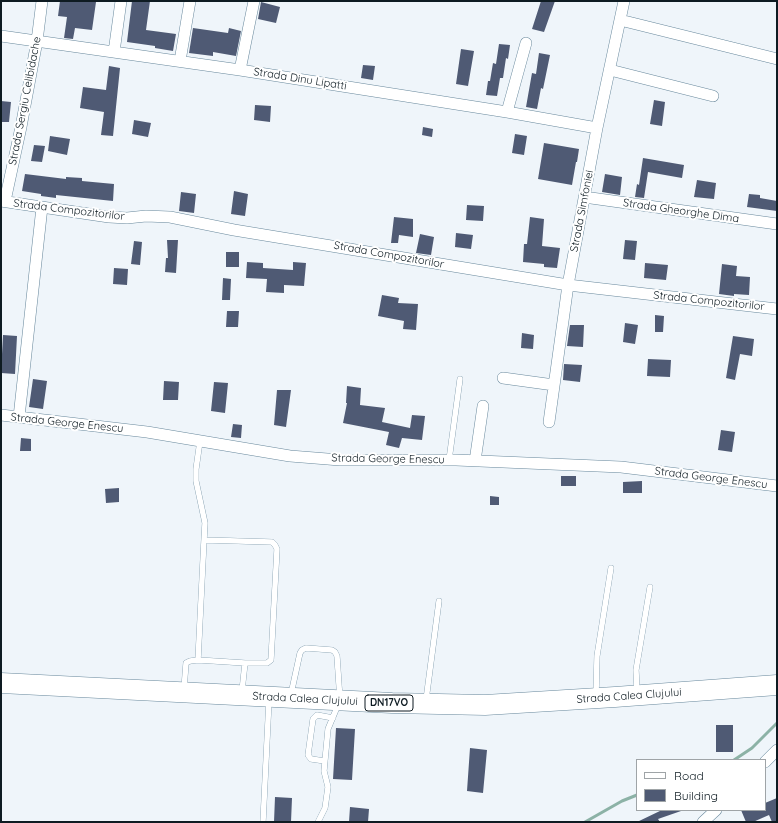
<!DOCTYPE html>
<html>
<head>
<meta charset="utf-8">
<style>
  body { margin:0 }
  #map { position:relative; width:778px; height:823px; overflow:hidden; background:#eff5fa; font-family:Quicksand,sans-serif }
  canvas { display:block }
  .frame { position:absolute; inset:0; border:2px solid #0e1b22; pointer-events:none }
  .legend { position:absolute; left:636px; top:759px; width:130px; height:52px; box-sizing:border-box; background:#fff; border:1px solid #9fa4a7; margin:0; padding:5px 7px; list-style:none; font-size:12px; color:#0e1b22 }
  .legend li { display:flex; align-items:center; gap:8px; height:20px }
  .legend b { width:20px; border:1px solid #9fa4a7 }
</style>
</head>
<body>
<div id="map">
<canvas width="778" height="823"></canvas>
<div class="frame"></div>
<ul class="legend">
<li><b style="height:5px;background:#fff"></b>Road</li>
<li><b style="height:11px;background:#4f5a74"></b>Building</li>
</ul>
</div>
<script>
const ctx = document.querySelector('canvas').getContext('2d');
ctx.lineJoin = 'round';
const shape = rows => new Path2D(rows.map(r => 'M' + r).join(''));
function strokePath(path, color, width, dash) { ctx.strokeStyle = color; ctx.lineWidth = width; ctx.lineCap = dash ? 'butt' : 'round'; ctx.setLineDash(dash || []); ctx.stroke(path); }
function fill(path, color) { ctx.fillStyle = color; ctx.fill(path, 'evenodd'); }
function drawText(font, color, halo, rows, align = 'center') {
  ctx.font = font + ' Quicksand,sans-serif'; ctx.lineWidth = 4; ctx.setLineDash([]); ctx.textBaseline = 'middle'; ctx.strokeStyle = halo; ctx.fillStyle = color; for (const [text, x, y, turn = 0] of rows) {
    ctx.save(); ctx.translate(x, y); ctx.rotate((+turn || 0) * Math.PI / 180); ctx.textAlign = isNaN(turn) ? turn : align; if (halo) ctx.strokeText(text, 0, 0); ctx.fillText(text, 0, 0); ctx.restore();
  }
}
strokePath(shape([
  [734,760,752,748,777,723],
  [585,822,622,801,637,795]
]), '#8cb2a6', 3);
fill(shape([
  [60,1,96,2,92,30,75,28,73,39,64,38,67,17,58,16],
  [132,1,150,1,146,30,176,34,173,51,155,48,155,46,127,42],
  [541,1,555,1,544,32,532,29],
  [261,2,280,7,276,23,258,19],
  [193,28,228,33,229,28,241,31,236,56,213,52,213,56,189,53],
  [499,44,510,45,508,59,506,58,503,78,500,78,497,96,486,95,488,81,490,81,493,63,496,64],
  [461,49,474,51,468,86,456,84],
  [539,53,550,55,543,89,541,88,537,109,526,107,532,73,536,74],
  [363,65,375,66,373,80,361,78],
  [109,66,120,68,113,136,101,135,104,112,80,108,83,87,106,90],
  [654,100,665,102,662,126,650,124],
  [1,101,11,102,9,122,1,122],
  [255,105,271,106,270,122,254,120],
  [134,120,151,123,148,137,132,134],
  [423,127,433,129,432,137,422,135],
  [515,134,527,136,524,155,512,153],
  [50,136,70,139,67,155,48,151],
  [544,143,579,149,577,162,576,162,572,185,538,179],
  [34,145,45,146,42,162,31,161],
  [643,158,684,165,682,178,648,172,644,198,635,197,637,184,639,185],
  [25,174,66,179,66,177,82,178,82,181,114,184,113,201,56,195,56,198,41,196,41,194,22,191],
  [605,174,622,177,620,195,602,192],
  [697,180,716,183,714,199,694,197],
  [234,191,248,194,245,216,231,214],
  [181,192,196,194,194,213,179,211],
  [749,194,760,195,760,198,777,201,777,211,747,207],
  [467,205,484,206,483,221,466,220],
  [394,217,413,219,413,237,399,235,398,243,391,243],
  [530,217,544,219,542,246,560,248,557,268,544,267,544,264,523,262,524,244,527,244],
  [456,233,473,235,471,249,455,247],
  [420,234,434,237,431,255,416,253],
  [167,240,178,240,176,273,165,272,166,258,168,258],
  [625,240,637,241,635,260,623,259],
  [134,241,142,242,140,265,131,264],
  [226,252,239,252,239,267,226,267],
  [247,262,263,263,263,268,293,270,293,262,306,263,304,286,284,285,284,293,266,292,267,279,246,278],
  [645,263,668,265,666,280,644,278],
  [722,264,737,266,736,276,750,277,749,295,734,294,734,296,719,294],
  [114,268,128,269,127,285,113,284],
  [223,278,231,279,230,300,222,300],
  [382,295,399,298,398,303,418,304,416,330,403,329,404,321,378,316],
  [227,311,239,311,238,327,226,327],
  [655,315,664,316,663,332,655,332],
  [625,323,638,325,635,344,623,342],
  [570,325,584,325,583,347,567,346],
  [522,333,534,335,533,349,521,348],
  [3,335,17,336,15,374,1,373],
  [733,336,754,339,752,356,740,354,735,380,726,378],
  [648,359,671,360,670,377,647,376],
  [564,364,582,365,580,382,563,380],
  [33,379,47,381,43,409,29,407],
  [164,381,179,382,178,400,163,400],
  [214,382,228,383,225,413,211,411],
  [347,386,361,388,360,405,385,408,382,422,410,428,412,415,425,416,422,440,402,438,399,448,386,445,389,432,343,423,347,403,346,403],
  [277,390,291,390,286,427,274,425],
  [233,424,242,425,241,438,231,437],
  [721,430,735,432,732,452,718,450],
  [21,438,31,439,31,451,20,451],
  [561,476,576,476,576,486,561,486],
  [642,481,642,493,623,493,623,482],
  [119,488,119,502,106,503,105,489],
  [490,496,499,497,499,505,490,505],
  [716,725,733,725,733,752,716,752],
  [336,728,355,729,352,780,333,779],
  [470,748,487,750,483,793,467,791],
  [275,797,292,798,291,822,274,822],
  [777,798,777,822,772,822,769,815,753,822,746,822,741,810,765,810,765,803],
  [350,807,369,809,368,822,349,822],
  [662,810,681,811,658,819,660,822,637,822]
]), '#4f5a74');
const lane = shape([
  [200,441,196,469,196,481,205,523,204,540],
  [449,460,460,379],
  [198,660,204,540,272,542,275,545,277,549,271,660,267,663,245,663],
  [184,689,186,663,190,661,198,660,245,663,242,691],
  [637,691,636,670,650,587],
  [291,694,300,653,302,650,306,648,332,650,335,652,337,656,340,700,328,729,324,771,328,787,325,808,318,822],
  [596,695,597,656,611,568],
  [426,700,439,601],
  [325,761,311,759,308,755,313,719,317,715,333,718],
  [263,822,269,700]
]);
const street = shape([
  [620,20,777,59],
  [1,36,240,70,507,112,597,128],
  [114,52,121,1],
  [180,61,190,1],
  [240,70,254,1],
  [610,70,713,96],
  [507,112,526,43],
  [584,197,777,224],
  [1,201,109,217,127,218,146,216,170,217,234,230,568,285,777,309],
  [5,201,21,127,37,41,42,1],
  [503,378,554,385],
  [1,415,147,432,290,456,340,460,456,460,621,467,777,486],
  [19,417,42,207],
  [549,422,568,285,597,128,624,1],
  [475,461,483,406],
  [765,762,777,750],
  [703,822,716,810]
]);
const highway = shape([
  [1,683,392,703,485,705,615,697,777,685]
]);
strokePath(lane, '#68889c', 6);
strokePath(street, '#68889c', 12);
strokePath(highway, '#68889c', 21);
strokePath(lane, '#fff', 5.5);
strokePath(street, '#fff', 11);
strokePath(highway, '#fff', 20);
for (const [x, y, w] of [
  [389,703,48]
]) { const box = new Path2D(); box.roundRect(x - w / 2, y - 8, w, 16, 3); ctx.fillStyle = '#fff'; ctx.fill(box); strokePath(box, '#0e1b22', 1); }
drawText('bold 10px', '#0e1b22', null, [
  ["DN17VO",389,703]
]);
drawText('11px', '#0e1b22', '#fff', [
  ["Strada Dinu Lipatti",300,79,9],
  ["Strada Sergiu Celibidache",25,101,-79],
  ["Strada Compozitorilor",69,210,7],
  ["Strada Simfoniei",582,211,-79],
  ["Strada Gheorghe Dima",681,211,8],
  ["Strada Compozitorilor",389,255,10],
  ["Strada Compozitorilor",709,301,6],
  ["Strada George Enescu",67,423,6],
  ["Strada George Enescu",388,459,1],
  ["Strada George Enescu",711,478,7],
  ["Strada Calea Clujului",629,696,-4],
  ["Strada Calea Clujului",305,699,3]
]);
</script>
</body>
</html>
